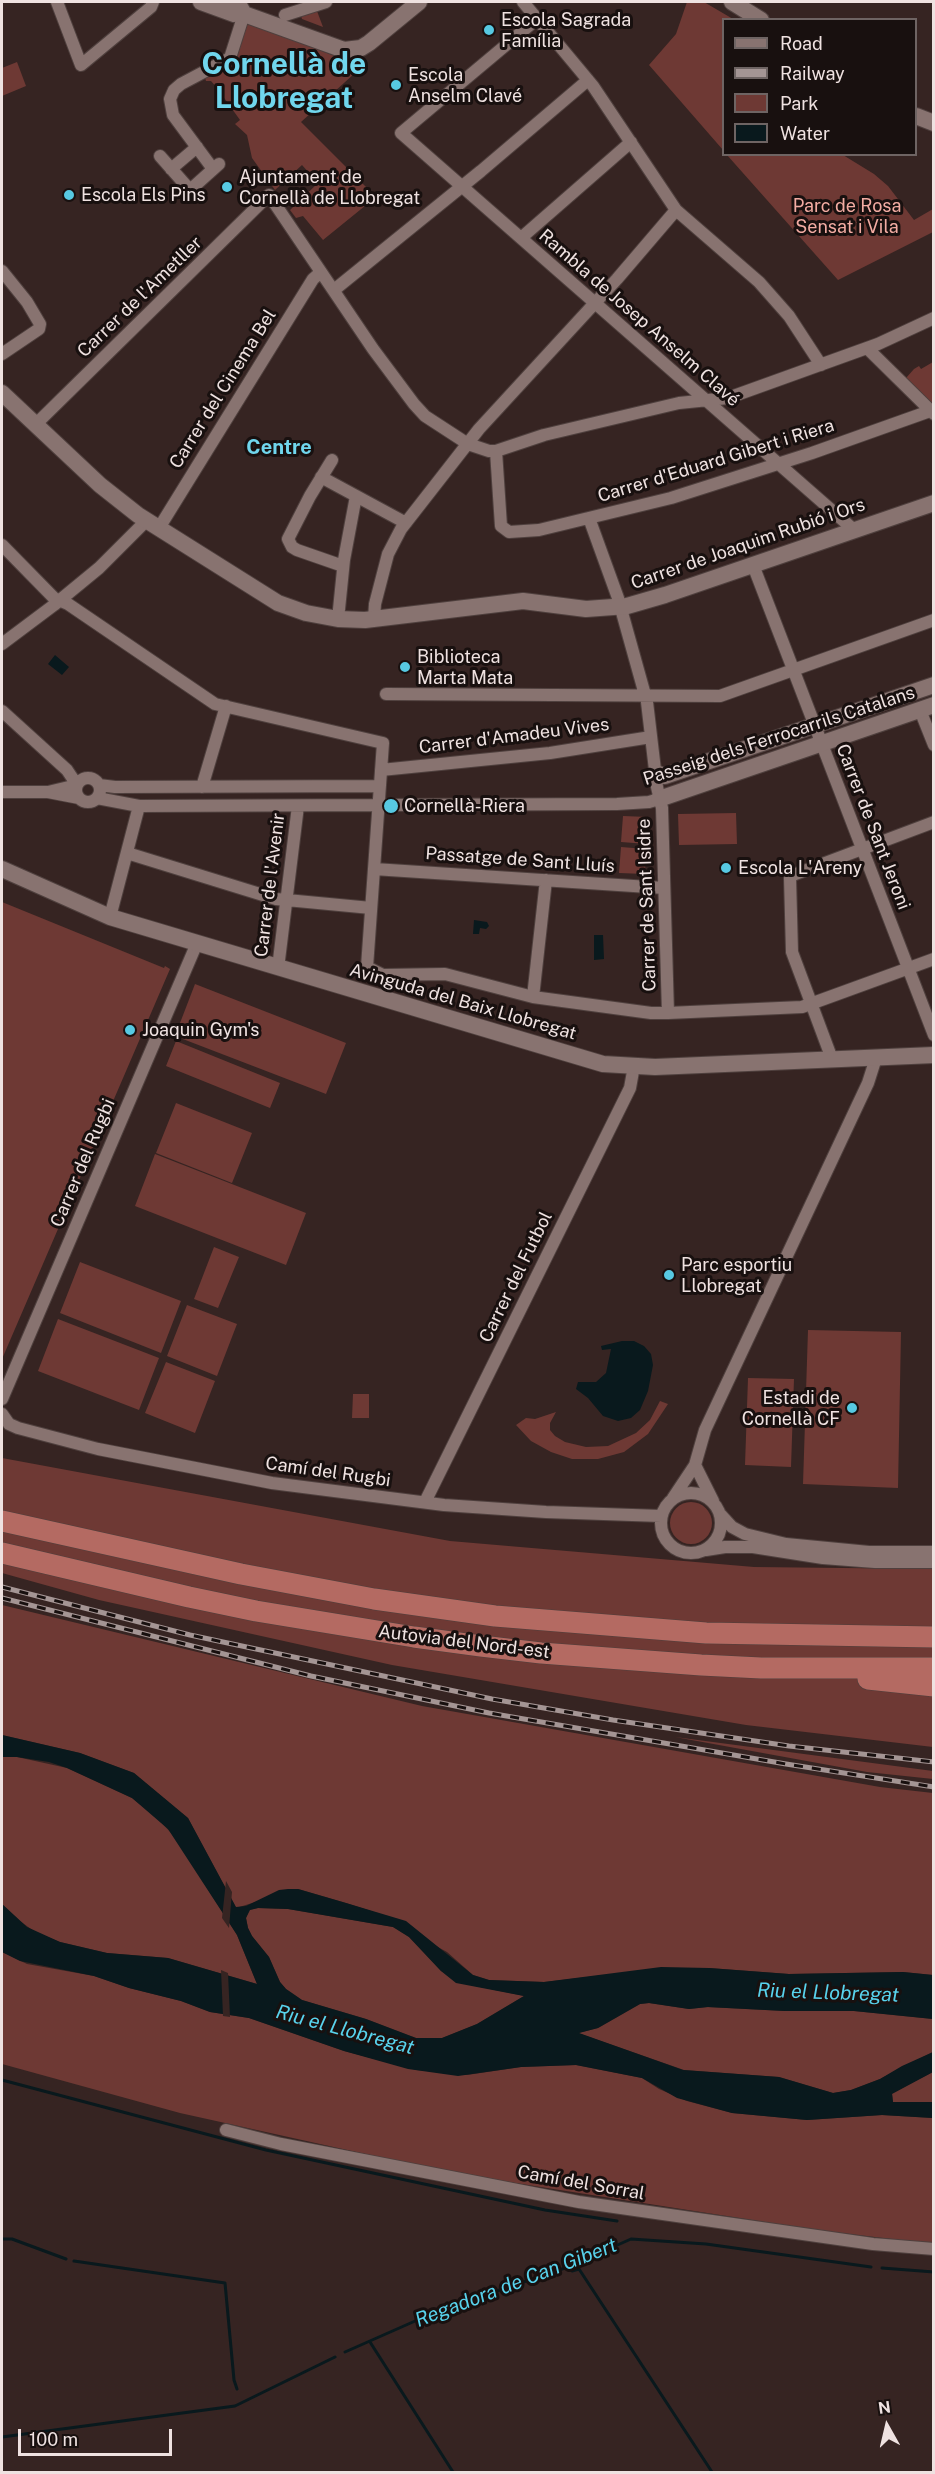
<!DOCTYPE html>
<html>
<head>
<meta charset="utf-8">
<style>
  body { margin:0 }
  #map { position:relative; width:935px; height:2474px; overflow:hidden; background:#362422; font-family:"Public Sans",sans-serif }
  canvas { display:block }
  .frame { position:absolute; inset:0; border:3px solid #efe2e1; pointer-events:none }
  .legend { position:absolute; left:722px; top:18px; width:195px; height:138px; box-sizing:border-box; background:#18100f; border:2px solid #6e6463; margin:0; padding:8px 10px; list-style:none; font-size:18px; color:#efe2e1 }
  .legend li { display:flex; align-items:center; gap:12px; height:30px }
  .legend b { width:30px; border:2px solid #6e6463 }
  .north { position:absolute; left:857px; top:2396px; width:60px; height:60px; -webkit-text-stroke:4px #18100f; paint-order:stroke; rotate:352deg; font-size:16px; font-weight:700; line-height:24px; text-align:center; color:#efe2e1 }
  .north::after { content:''; display:block; margin:auto; width:21px; height:27px; background:#efe2e1; clip-path:polygon(50% 0,100% 100%,50% 72%,0 100%) }
  .scale { position:absolute; left:18px; top:2429px; width:154px; height:27px; box-sizing:border-box; border:3px solid #efe2e1; border-top:0; padding-left:8px; font-size:18px; line-height:21px; white-space:nowrap; color:#efe2e1; -webkit-text-stroke:4px #18100f; paint-order:stroke }
</style>
</head>
<body>
<div id="map">
<canvas width="935" height="2474"></canvas>
<div class="frame"></div>
<ul class="legend">
<li><b style="height:8px;background:#887370"></b>Road</li>
<li><b style="height:8px;background:#a49594"></b>Railway</li>
<li><b style="height:16px;background:#6e3934"></b>Park</li>
<li><b style="height:16px;background:#09191d"></b>Water</li>
</ul>
<div class="north">N</div>
<div class="scale">100 m</div>
</div>
<script>
const ctx = document.querySelector('canvas').getContext('2d');
ctx.lineJoin = 'round';
function fill(path, color) { ctx.fillStyle = color; ctx.fill(path, 'evenodd'); }
const shape = rows => new Path2D(rows.map(r => 'M' + r).join(''));
function strokePath(path, color, width, dash) { ctx.strokeStyle = color; ctx.lineWidth = width; ctx.lineCap = dash ? 'butt' : 'round'; ctx.setLineDash(dash || []); ctx.stroke(path); }
function drawText(font, color, halo, rows, align = 'center') {
  ctx.font = font + ' "Public Sans",sans-serif'; ctx.lineWidth = 6; ctx.setLineDash([]); ctx.textBaseline = 'middle'; ctx.strokeStyle = halo; ctx.fillStyle = color; for (const [text, x, y, turn = 0] of rows) {
    ctx.save(); ctx.translate(x, y); ctx.rotate((+turn || 0) * Math.PI / 180); ctx.textAlign = isNaN(turn) ? turn : align; if (halo) ctx.strokeText(text, 0, 0); ctx.fillText(text, 0, 0); ctx.restore();
  }
}
fill(shape([
  [687,2,704,2,733,19,724,20,723,150,649,65,676,34],
  [317,11,323,27,302,19,301,16],
  [248,22,332,55,352,59,355,73,301,122,376,197,323,240,303,216,296,218,290,210,318,183,302,165,275,190,252,158,247,135,235,124,240,120,217,88,211,81,206,81,204,75,238,49],
  [17,62,26,86,2,96,2,68],
  [727,155,843,155,874,174,888,186,914,220,933,209,933,232,838,280],
  [933,362,933,404,906,378,914,369,919,366,921,369],
  [736,813,737,844,679,845,678,814],
  [623,816,648,817,647,844,621,842],
  [621,847,646,849,645,874,619,873],
  [2,902,164,968,165,966,170,969,2,1359],
  [195,984,346,1043,326,1094,175,1036],
  [176,1041,280,1083,270,1108,166,1066],
  [176,1103,252,1133,232,1183,156,1153],
  [155,1154,306,1213,286,1265,135,1206],
  [214,1247,239,1257,218,1308,194,1299],
  [80,1262,181,1301,161,1353,60,1313],
  [187,1305,237,1324,217,1376,167,1356],
  [58,1319,159,1358,139,1410,38,1371],
  [808,1330,901,1332,898,1488,803,1484],
  [166,1362,215,1381,195,1433,145,1413],
  [748,1378,794,1379,791,1467,745,1465],
  [353,1394,369,1394,369,1418,352,1418],
  [660,1401,668,1404,648,1434,624,1452,598,1459,572,1459,551,1452,531,1441,516,1425,526,1418,535,1419,556,1412,550,1423,550,1430,555,1436,565,1442,586,1447,608,1446,636,1433,650,1420],
  [2,1458,450,1541,754,1567,933,1569,933,1747,746,1725,392,1665,99,1600,2,1573],
  '670 1523a21 21 0 1 1 42 0a21 21 0 1 1-42 0Z',
  [2,1605,422,1706,880,1787,933,1793,933,1975,903,1972,789,1974,709,1968,605,1975,544,1982,489,1980,473,1975,447,1952,371,1911,346,1903,298,1889,236,1908,188,1818,134,1773,80,1753,2,1735],
  [675,1737,933,1771,933,1779,867,1772],
  [2,1757,17,1757,67,1768,132,1798,154,1815,175,1837,237,1935,257,1984,168,1958,107,1953,60,1942,35,1932,20,1921,2,1904],
  [258,1908,288,1909,393,1927,409,1937,441,1971,466,1984,524,1996,477,2024,442,2038,416,2038,408,2035,366,2019,302,2000,286,1989,280,1982,269,1957,252,1936,248,1928,246,1918,249,1910],
  [2,1952,27,1964,94,1976,129,1988,181,2001,210,2012,249,2018,344,2051,417,2070,467,2075,521,2067,576,2065,642,2078,659,2089,687,2101,732,2113,807,2120,882,2115,933,2118,933,2244,816,2230,451,2173,180,2113,2,2064],
  [649,2003,689,2009,707,2007,785,2011,854,2011,933,2019,933,2052,880,2079,851,2090,833,2093,779,2077,684,2070,578,2033,598,2028,640,2004],
  [933,2072,933,2102,893,2102,892,2093]
]), '#6e3934');
fill(shape([
  [55,655,69,667,62,675,48,664],
  [474,920,487,922,489,926,486,929,480,928,479,934,473,934],
  [594,935,603,935,604,959,594,960],
  [622,1341,634,1341,644,1346,651,1354,653,1365,648,1391,640,1410,631,1418,618,1421,603,1416,588,1398,576,1389,578,1382,596,1382,606,1373,611,1349,602,1350,601,1346],
  [2,1735,80,1753,134,1773,188,1818,236,1907,246,1906,279,1890,288,1889,298,1889,346,1903,406,1921,473,1975,489,1980,544,1982,661,1967,709,1968,789,1974,903,1972,933,1975,933,2019,854,2011,785,2011,708,2007,689,2009,649,2003,640,2004,598,2028,579,2033,683,2070,779,2077,833,2093,851,2090,880,2079,902,2066,933,2052,933,2072,892,2094,893,2102,933,2102,933,2118,882,2115,807,2120,732,2113,677,2098,642,2078,576,2065,521,2067,458,2076,408,2069,344,2051,249,2018,210,2012,181,2001,129,1988,94,1976,20,1961,2,1952,2,1904,27,1927,60,1942,107,1953,168,1958,257,1984,237,1935,168,1829,132,1798,67,1768,49,1762,17,1757,2,1757],
  [258,1908,288,1909,393,1927,409,1937,441,1971,456,1983,524,1996,477,2024,442,2038,416,2038,408,2035,366,2019,302,2000,286,1989,280,1982,269,1957,252,1936,248,1928,246,1918,250,1910]
]), '#09191d');
fill(shape([
  [226,1881,232,1892,229,1928,222,1918],
  [221,1970,228,1973,230,2017,223,2016]
]), '#362422');
strokePath(shape([
  [2,2080,266,2150,545,2210,617,2221],
  [2,2239,12,2239,66,2259],
  [74,2261,225,2283,234,2380,237,2389],
  [568,2267,572,2271,579,2269,712,2472],
  [882,2268,934,2272],
  [370,2342,453,2472],
  [345,2352,440,2310,568,2267,631,2239,706,2244,871,2267],
  [2,2437,235,2406,335,2357]
]), '#09191d', 3);
const street = shape([
  [57,2,81,65,151,7,153,2],
  [523,2,593,86,676,210,759,282,789,316,821,365],
  [285,15,326,2],
  [537,19,401,133,853,529],
  [160,156,190,190,219,164],
  [171,169,197,147],
  [213,169,173,115,170,99,174,90,181,84,230,58,244,14],
  [521,238,631,142],
  [2,271,27,302,40,324,39,329,2,354],
  [334,290,481,171,588,80],
  [867,348,934,414],
  [36,424,269,195,373,349,414,404,425,416,468,444,489,451,496,451,544,435,679,403,728,398,878,344,934,318],
  [496,451,501,526,509,532,539,530,671,498,812,453,930,411],
  [332,460,310,496,288,539,292,547,297,550,343,566],
  [321,477,406,523],
  [589,518,618,598,647,702,657,787,662,808,668,1013],
  [159,528,313,279,321,272],
  [2,545,54,598,68,604,215,704,383,743,367,967,383,975,445,974,533,997,651,1013,668,1013,802,1007,934,959],
  [753,565,934,1035],
  [338,619,344,560,356,496],
  [374,619,375,604,388,554,401,529,479,429,617,279,676,210],
  [2,644,54,605,99,568,147,520],
  [386,694,720,696,934,620],
  [920,710,934,745],
  [2,711,67,770,77,785,48,792],
  [381,770,550,753,651,737],
  '76 790a12 12 0 1 1 24 0a12 12 0 1 1-24 0Z',
  [99,785,115,787,380,786],
  [202,787,226,706],
  [2,792,48,792,79,798],
  [97,798,139,806,617,804,649,802,659,799],
  [127,853,276,899,371,908],
  [374,869,664,888],
  [110,917,139,806],
  [278,968,298,806],
  [533,997,546,880],
  [832,1059,792,952,790,878,793,875,934,822],
  [2,1399,197,943],
  [2,1414,9,1424,18,1428,98,1449,272,1483,444,1505,546,1512,661,1516],
  [695,1465,713,1501],
  '661 1523a30 30 0 1 1 60 0a30 30 0 1 1-60 0Z',
  [673,1498,695,1465,705,1430,868,1083,876,1058],
  [425,1502,630,1088,634,1066],
  [721,1515,732,1527,745,1534,786,1544,869,1552,934,1552],
  [706,1550,725,1547,753,1547,823,1558,875,1562,934,1562],
  [226,2130,281,2144,579,2202,873,2244,934,2249]
]);
const secondary = shape([
  [201,2,234,14],
  [224,2,240,7,244,14,344,50,361,48,369,43,419,2],
  [732,2,761,20],
  [916,116,934,123],
  [2,393,100,485,138,515,278,603,306,613,338,619,365,620,523,601,586,609,627,606,665,595,934,503],
  [655,773,665,776,934,685],
  [659,799,934,705],
  [2,869,110,917,603,1064,655,1067,934,1055]
]);
const highway = shape([
  [2,1521,241,1574,374,1599,495,1616,706,1633,934,1637],
  [2,1553,189,1597,256,1611,414,1637,481,1646,541,1653,701,1665,761,1668,934,1668],
  [868,1679,934,1686]
]);
strokePath(street, '#4f403e', 14);
strokePath(secondary, '#4f403e', 18);
strokePath(highway, '#4f403e', 22);
strokePath(street, '#887370', 12);
strokePath(secondary, '#887370', 16);
strokePath(highway, '#b46a62', 21);
const rail = shape([
  [2,1587,190,1635,492,1699,613,1720,789,1746,934,1762],
  [2,1598,311,1676,489,1713,786,1764,934,1787]
]);
strokePath(rail, '#a49594', 5);
strokePath(rail, '#18100f', 3, [9]);
for (const [x, y, r, color] of [
  [489,30,6,"#57c9e2"],
  [396,85,6,"#57c9e2"],
  [227,187,6,"#57c9e2"],
  [69,195,6,"#57c9e2"],
  [405,667,6,"#57c9e2"],
  [391,806,8,"#57c9e2"],
  [726,868,6,"#57c9e2"],
  [130,1030,6,"#57c9e2"],
  [669,1275,6,"#57c9e2"],
  [852,1408,6,"#57c9e2"]
]) { const dot = new Path2D(); dot.arc(x, y, r, 0, 2 * Math.PI); ctx.fillStyle = color; ctx.fill(dot); strokePath(dot, '#18100f', 2); }
drawText('18px', '#efe2e1', '#18100f', [
  ["Escola Sagrada",501,20],
  ["Família",501,41],
  ["Escola",408,75],
  ["Anselm Clavé",408,96],
  ["Ajuntament de",239,177],
  ["Cornellà de Llobregat",239,198],
  ["Escola Els Pins",81,195],
  ["Biblioteca",417,657],
  ["Marta Mata",417,678],
  ["Cornellà-Riera",404,806],
  ["Escola L'Areny",738,868],
  ["Joaquin Gym's",142,1030],
  ["Parc esportiu",681,1265],
  ["Llobregat",681,1286],
  ["Estadi de",840,1398,"right"],
  ["Cornellà CF",840,1419,"right"]
], 'left');
drawText('18px', '#f3aca3', '#18100f', [
  ["Parc de Rosa",847,206],
  ["Sensat i Vila",847,227]
]);
drawText('18px', '#efe2e1', '#18100f', [
  ["Carrer de l'Ametller",140,297,-44],
  ["Rambla de Josep Anselm Clavé",639,318,41],
  ["Carrer del Cinema Bel",223,389,-58],
  ["Carrer d'Eduard Gibert i Riera",716,461,-17],
  ["Carrer de Joaquim Rubió i Ors",748,544,-19],
  ["Carrer d'Amadeu Vives",514,736,-7],
  ["Passeig dels Ferrocarrils Catalans",779,736,-18],
  ["Carrer de Sant Jeroni",873,827,69],
  ["Passatge de Sant Lluís",520,860,4],
  ["Carrer de l'Avenir",270,885,-83],
  ["Carrer de Sant Isidre",647,905,-92],
  ["Avinguda del Baix Llobregat",463,1002,16],
  ["Carrer del Rugbi",83,1163,-67],
  ["Carrer del Futbol",516,1277,-64],
  ["Camí del Rugbi",328,1472,8],
  ["Autovia del Nord-est",464,1642,7],
  ["Camí del Sorral",581,2183,10]
]);
drawText('bold 20px', '#70d6ed', '#18100f', [
  ["Centre",279,448]
]);
drawText('italic 20px', '#58d3ed', '#18100f', [
  ["Riu el Llobregat",828,1993,2],
  ["Riu el Llobregat",345,2030,15],
  ["Regadora de Can Gibert",516,2283,-21]
]);
drawText('bold 30px', '#70d6ed', '#18100f', [
  ["Cornellà de",284,65],
  ["Llobregat",284,99]
]);
</script>
</body>
</html>
